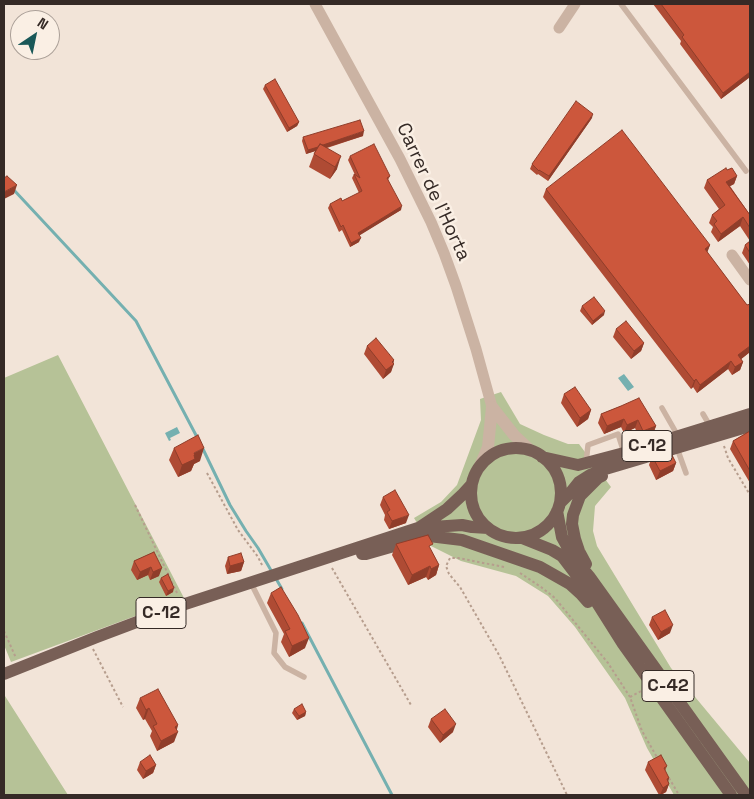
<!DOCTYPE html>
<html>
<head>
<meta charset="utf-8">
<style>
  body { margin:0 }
  #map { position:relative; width:754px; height:799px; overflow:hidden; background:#f2e4d8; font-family:"Space Grotesk",sans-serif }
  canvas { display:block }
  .frame { position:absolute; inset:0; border:5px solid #352a26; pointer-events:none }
  .north { position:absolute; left:10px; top:10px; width:50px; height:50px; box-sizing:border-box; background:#faefe4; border:1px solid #aba098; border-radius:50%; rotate:34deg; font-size:14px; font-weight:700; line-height:20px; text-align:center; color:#352a26 }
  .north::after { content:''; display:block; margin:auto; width:18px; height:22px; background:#195858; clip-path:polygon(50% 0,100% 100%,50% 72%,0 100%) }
</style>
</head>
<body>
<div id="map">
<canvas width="754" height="799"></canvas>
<div class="frame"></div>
<div class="north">N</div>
</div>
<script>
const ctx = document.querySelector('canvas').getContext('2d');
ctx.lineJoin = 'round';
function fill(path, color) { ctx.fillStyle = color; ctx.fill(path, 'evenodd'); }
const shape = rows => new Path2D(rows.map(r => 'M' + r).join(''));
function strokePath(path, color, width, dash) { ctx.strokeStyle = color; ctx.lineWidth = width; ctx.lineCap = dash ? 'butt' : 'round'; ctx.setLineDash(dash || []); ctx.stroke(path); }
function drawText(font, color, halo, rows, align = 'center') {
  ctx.font = font + ' "Space Grotesk",sans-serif'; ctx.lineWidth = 5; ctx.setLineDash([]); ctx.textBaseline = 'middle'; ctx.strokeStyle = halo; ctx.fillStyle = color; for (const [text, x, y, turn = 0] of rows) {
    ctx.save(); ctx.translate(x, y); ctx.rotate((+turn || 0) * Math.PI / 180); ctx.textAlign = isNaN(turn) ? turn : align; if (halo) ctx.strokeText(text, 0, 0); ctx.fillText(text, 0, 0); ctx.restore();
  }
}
fill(shape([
  [58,355,184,598,11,662,4,645,4,378],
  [501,392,520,424,544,435,568,444,579,444,611,487,595,506,593,531,597,546,671,668,750,763,750,795,674,795,647,748,625,698,575,627,548,596,516,576,461,561,431,546,414,518,441,502,457,485,481,420,480,399],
  [4,696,5,696,68,795,4,795]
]), '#b6c297');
fill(shape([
  [624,374,634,387,628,391,618,378],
  [177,427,180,433,170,438,171,440,169,441,165,433]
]), '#75b0b0');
strokePath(shape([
  [13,189,136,321,198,439],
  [202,447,230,505,246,531,258,548,272,572],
  [275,577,282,589],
  [302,623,392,795]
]), '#75b0b0', 3);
strokePath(shape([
  [724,446,728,458,750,495],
  [207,473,238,530,258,557,263,567],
  [135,505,178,595],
  [504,567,458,558,450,558,446,566,449,574,460,587,499,655,567,795],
  [332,568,411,705],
  [520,573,541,587,555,598,608,663,630,697,642,731,658,759],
  [4,631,16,658],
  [93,649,123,707],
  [630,697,643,690],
  [669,778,679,795]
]), '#b69d8d', 2, [2.5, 2.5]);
strokePath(shape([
  [621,4,746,171],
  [662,408,678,436],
  [703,414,710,426],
  [677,448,686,473],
  [586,463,588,445,618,434,624,453],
  [251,583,276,633,274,653,285,667,304,677]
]), '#cbb3a3', 5.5);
strokePath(shape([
  [315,4,400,159,431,222,444,253,456,286,476,349,492,407],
  [559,28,575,4],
  [732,255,750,280]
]), '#cbb3a3', 11);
strokePath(shape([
  [492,407,514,435,531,451],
  [480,466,488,447,492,407]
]), '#cbb3a3', 12);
strokePath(shape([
  '471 493a45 45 0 1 1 90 0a45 45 0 1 1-90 0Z',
  [542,457,578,465,586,463,624,453,750,414],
  [560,503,571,492,579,482,590,475,602,470,750,426],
  [557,511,562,537,573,557,589,576,746,795],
  [420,527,447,509,462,495,472,484],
  [522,538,552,550,562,556,594,598,623,644,731,795],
  [362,554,366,554,429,536,462,540,540,567,570,584,581,594,588,602],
  [586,564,579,551,575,539,572,524,573,515,580,496,598,478,602,476],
  [4,674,97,637,182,605,418,528,462,525,472,527,488,528]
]), '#785f56', 12);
fill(shape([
  [653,4,750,4,750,77,721,99,680,44,681,41],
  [265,85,299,122,297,126,287,132,263,89],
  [592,118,548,181,538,174,537,175,530,169,532,164],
  [363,136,327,148,337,169,330,179,309,167,315,151,306,154,302,141,303,137],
  [350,156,390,176,388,180,401,210,359,235,359,242,350,247,342,230,339,232,328,208,330,204,342,201,359,193,352,178,354,174,355,175,348,160],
  [727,170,737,176,734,184,730,186,750,215,750,265,742,253,745,245,750,241,740,226,718,242,711,232,713,227,709,223,712,215,719,209,704,188,707,180],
  [546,189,710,245,707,252,747,305,750,304,750,352,741,359,743,362,740,370,732,375,728,369,697,393,693,387,691,389,543,197],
  [582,306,604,315,592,325,580,311],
  [616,329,644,343,641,351,631,359,613,337],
  [367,346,394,360,391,372,383,379,364,354],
  [564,394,591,410,588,419,577,427,561,403],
  [621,406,656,426,653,434,640,440,635,428,624,433,621,427,604,434,598,423,601,414],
  [750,431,750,483,730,449,733,441],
  [174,448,200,461,194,464,191,471,178,477,169,460],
  [652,456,676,463,673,471,656,480,649,465],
  [383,497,406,523,389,529,384,520,385,515,380,505],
  [396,544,431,550,439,565,436,575,428,580,426,577,408,585,392,555],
  [154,552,159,576,150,580,148,575,137,580,131,570,134,561],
  [228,557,244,562,241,571,227,574,225,566],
  [161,578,173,592,166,596,159,582],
  [271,593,305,648,289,657,281,642,284,634,267,603],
  [652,617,670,633,658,640,649,625],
  [140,698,178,725,174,742,157,751,150,736,152,731,145,719,143,720,136,708],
  [294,709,306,712,305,716,297,720,292,713],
  [431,719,453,732,440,743,428,727],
  [140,762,156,765,153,773,143,779,137,770],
  [648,762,667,766,665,771,669,778,668,781,669,784,666,792,661,795,659,795,645,770]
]), '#af4b34');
fill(shape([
  [750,72,750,77,721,99,723,93],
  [593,114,592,118,548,181,549,176],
  [299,122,297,126,287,132,289,128],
  [364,131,363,136,306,154,308,150],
  [341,156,337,169,330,179,335,167],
  [737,176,734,184,723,190,726,182],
  [17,185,14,194,4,199,4,192],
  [402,206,401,210,357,237,358,233],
  [743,217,740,226,718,242,721,234],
  [361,238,359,242,350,247,351,243],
  [710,245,707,253,705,249],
  [605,311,604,315,592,325,593,321],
  [644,343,641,351,631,359,634,351],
  [750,346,750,352,735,364,738,355],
  [394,360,393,365,394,364,391,372,383,379,386,370],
  [731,361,728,369,697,393,700,385],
  [743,362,740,370,732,375,735,367],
  [696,379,693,387,691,389,694,381],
  [591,410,588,419,577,427,580,418],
  [624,419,621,427,604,434,607,426],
  [638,420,635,428,624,433,627,425],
  [656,426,653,434,640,440,643,431],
  [204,448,200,461,194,464,191,471,178,477,182,465,194,453],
  [676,463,673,471,656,480,660,471],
  [409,515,406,523,389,529,392,521],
  [244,562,241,571,227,574,230,566],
  [439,565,436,575,428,580,431,569],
  [430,566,426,577,408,585,412,575],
  [151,567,148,575,137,580,140,572],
  [162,568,159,576,150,580,153,572],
  [174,588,173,592,166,596,168,591],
  [673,625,670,633,658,640,661,632],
  [309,638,305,648,289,657,292,646],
  [149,708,145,719,143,720,146,710],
  [306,712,305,716,297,720,299,716],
  [456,724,453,732,440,743,443,735],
  [178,725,175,733,178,732,174,742,157,751,161,741,175,727],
  [156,765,153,773,143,779,146,771],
  [669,778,667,785,669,784,666,792,660,795,667,779]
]), '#8f3d2a');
const building = shape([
  [661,4,750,4,750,72,723,93,682,37,684,35,661,4],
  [275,79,299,122,289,128,265,85,275,79],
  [576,101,593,114,549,176,539,170,539,171,532,164,576,101],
  [360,120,364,131,323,145,320,144,318,147,308,150,303,137,360,120],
  [622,130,710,245,705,249,747,305,750,304,750,346,738,355,743,362,735,367,731,361,700,385,696,379,694,381,546,189,622,130],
  [320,144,341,156,335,167,314,154,320,144],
  [374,144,390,176,387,178,402,206,358,233,361,238,351,243,343,225,341,227,330,204,341,198,342,201,362,191,354,174,360,178,350,156,374,144],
  [726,168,727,170,732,168,737,176,726,182,750,215,750,228,743,217,721,234,714,224,717,221,712,215,725,205,707,180,726,168],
  [7,176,17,185,4,192,4,178,7,176],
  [750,241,750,253,745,245,750,241],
  [594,297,605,311,593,321,582,306,594,297],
  [626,321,644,343,634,351,616,329,626,321],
  [376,338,394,360,392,362,394,364,386,370,367,346,376,338],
  [575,387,591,410,580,418,564,394,575,387],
  [639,398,656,426,643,431,638,420,627,425,624,419,607,426,601,414,621,406,639,398],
  [750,431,750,471,733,441,750,431],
  [198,435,204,448,194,453,195,455,194,455,195,459,182,465,174,448,198,435],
  [670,451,676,463,660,471,652,456,670,451],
  [395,490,409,515,392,521,387,512,390,510,383,497,395,490],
  [428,535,433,544,429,546,439,565,431,569,430,566,412,575,396,544,428,535],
  [154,552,162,568,153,572,151,567,140,572,134,561,154,552],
  [241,553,244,562,230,566,228,557,241,553],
  [168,574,174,588,168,591,161,578,168,574],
  [281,587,298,615,309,638,292,646,285,631,290,629,271,593,281,587],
  [665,610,673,625,661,632,652,617,665,610],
  [158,689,178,725,175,727,178,732,161,741,153,726,157,724,149,708,146,710,140,698,158,689],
  [302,704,306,712,299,716,294,709,302,704],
  [445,709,456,724,443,735,431,719,445,709],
  [150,755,156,765,146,771,140,762,150,755],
  [661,755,667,766,664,768,669,778,667,779,669,784,663,788,648,762,661,755]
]);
fill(building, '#cc573c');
strokePath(building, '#8f3d2a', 1);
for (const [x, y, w] of [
  [647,446,50],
  [161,613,50],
  [668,686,52]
]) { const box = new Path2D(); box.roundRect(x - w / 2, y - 15.5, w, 31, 4); ctx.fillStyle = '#faefe4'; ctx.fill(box); strokePath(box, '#352a26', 1); }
drawText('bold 18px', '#352a26', null, [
  ["C-12",647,446],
  ["C-12",161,613],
  ["C-42",668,686]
]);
drawText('19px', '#352a26', '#faefe4', [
  ["Carrer de l'Horta",433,192,65]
]);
</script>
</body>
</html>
